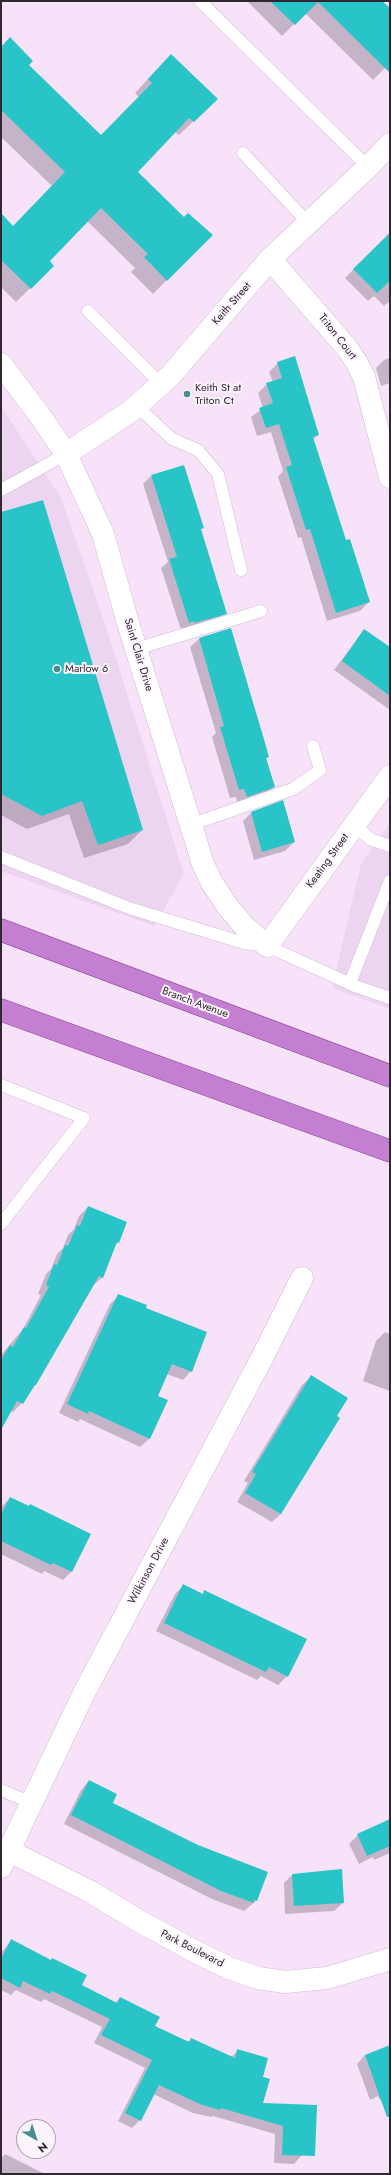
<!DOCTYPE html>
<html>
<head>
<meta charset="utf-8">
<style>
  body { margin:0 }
  #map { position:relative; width:391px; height:2175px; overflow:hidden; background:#f7e2fa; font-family:Jost,sans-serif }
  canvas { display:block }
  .frame { position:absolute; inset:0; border:2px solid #302831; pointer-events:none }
  .north { position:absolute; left:16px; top:2119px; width:40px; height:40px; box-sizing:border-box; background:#fdf4fe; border:1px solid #aba2ac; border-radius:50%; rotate:141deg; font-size:11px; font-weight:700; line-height:16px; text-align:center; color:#302831 }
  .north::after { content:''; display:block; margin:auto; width:14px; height:18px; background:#458d8f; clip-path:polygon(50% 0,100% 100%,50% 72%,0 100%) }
</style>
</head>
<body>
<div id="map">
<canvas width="391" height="2175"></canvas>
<div class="frame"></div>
<div class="north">N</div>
</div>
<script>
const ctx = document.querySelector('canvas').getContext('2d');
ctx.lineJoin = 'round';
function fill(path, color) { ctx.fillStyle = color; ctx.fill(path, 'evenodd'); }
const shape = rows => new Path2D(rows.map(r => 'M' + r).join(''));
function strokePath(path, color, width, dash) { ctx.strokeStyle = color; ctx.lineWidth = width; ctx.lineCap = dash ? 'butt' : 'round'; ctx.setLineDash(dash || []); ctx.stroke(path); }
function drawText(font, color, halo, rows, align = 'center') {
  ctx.font = font + ' Jost,sans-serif'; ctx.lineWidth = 4; ctx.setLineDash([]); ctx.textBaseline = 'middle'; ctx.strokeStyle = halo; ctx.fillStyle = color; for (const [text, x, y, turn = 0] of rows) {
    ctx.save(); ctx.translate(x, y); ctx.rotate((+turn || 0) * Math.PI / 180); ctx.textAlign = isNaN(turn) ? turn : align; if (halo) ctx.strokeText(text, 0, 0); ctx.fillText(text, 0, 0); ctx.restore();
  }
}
fill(shape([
  [1,406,61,498,105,624,184,874,154,926,1,871],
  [390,823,390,1009,332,988,361,864]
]), '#edd4f1');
fill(shape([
  [247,1,381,1,390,10,390,63,373,80,305,13,282,36],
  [1,48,28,65,101,137,139,97,135,93,157,69,202,113,179,135,175,132,137,172,184,218,211,235,153,294,131,272,135,268,87,221,48,261,43,276,16,302,1,287,1,230,13,227,52,186,1,137],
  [390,232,390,301,384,306,374,296,368,301,345,278],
  [390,358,390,383,381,386,376,368,384,360],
  [278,363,317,435,313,440,346,542,369,602,360,611,327,621,301,537,298,538,278,477,283,471,271,432,257,436,251,417,263,408,258,393,267,384,273,382,269,372],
  [151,476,203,528,200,530,225,613,217,621,181,630,161,568,168,562,143,484],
  [1,513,142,830,128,844,84,858,69,814,27,829,1,815],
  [230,629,268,757,266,759,274,787,265,796,238,805,236,797,230,798,212,737,216,733,190,647,199,639],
  [364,630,390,648,390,710,334,670],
  [251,813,294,842,285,851,254,860,243,821],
  [88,1207,118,1242,114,1247,102,1278,92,1286,35,1385,22,1403,13,1412,11,1411,1,1428,1,1355,23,1329,41,1295,38,1294,46,1274,51,1269,57,1254,63,1248,68,1235,74,1229,79,1216],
  [119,1295,144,1308,191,1371,183,1380,167,1374,157,1396,166,1401,149,1439,140,1447,80,1419,78,1422,59,1413,110,1304],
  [385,1332,390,1334,390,1391,363,1381,376,1341],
  [311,1377,281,1514,272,1522,237,1502,248,1483,244,1481,302,1385],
  [10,1498,72,1571,63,1580,44,1571,42,1574,1,1554,1,1507],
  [183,1586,202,1595,205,1592,287,1676,278,1685,261,1676,257,1680,156,1631,175,1594],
  [89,1781,112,1803,256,1901,244,1911,212,1899,64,1824,81,1790],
  [390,1820,390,1853,374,1860,373,1857,359,1864,349,1844,358,1835],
  [292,1875,343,1903,334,1911,285,1914,284,1883],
  [11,1941,50,1961,52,1959,81,1986,115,2003,120,1998,154,2026,188,2042,192,2039,231,2057,238,2051,262,2077,261,2104,314,2106,302,2155,294,2164,274,2163,275,2134,213,2116,211,2117,193,2113,153,2094,140,2120,132,2128,118,2121,145,2068,94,2043,102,2027,44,1999,41,2002,16,1990,11,1995,1,1990,1,1953],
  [390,2047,390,2096,380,2100,378,2096,370,2100,357,2064,365,2055],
  [5,2154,45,2174,1,2174,1,2159]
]), '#0003');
fill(shape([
  [270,1,382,1,390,8,390,73,318,2,295,25],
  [10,37,33,61,29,65,101,135,152,83,148,79,171,54,218,99,194,122,189,118,138,172,184,217,188,213,213,235,167,281,144,257,148,254,101,208,50,261,54,266,31,289,1,260,1,213,13,226,65,172,1,110,1,47],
  [390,233,390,281,377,293,353,269],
  [295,356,319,435,313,437,346,540,350,539,370,602,336,613,310,529,306,530,286,467,292,465,279,424,266,428,259,408,273,403,266,383,282,378,277,362],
  [184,465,204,528,201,529,227,614,194,623,194,621,189,623,169,559,177,557,151,475],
  [43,500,143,830,98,845,82,801,42,816,1,794,1,512],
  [231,628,263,736,269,757,266,758,275,787,247,797,244,789,239,790,220,727,224,726,199,638],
  [364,629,390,647,390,696,342,661],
  [283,800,295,842,262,852,251,812],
  [88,1206,127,1222,119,1243,117,1242,103,1278,99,1276,36,1385,35,1385,23,1404,17,1401,1,1430,1,1360,10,1345,13,1347,24,1327,26,1328,49,1287,46,1285,54,1264,57,1265,65,1245,68,1246,77,1225,80,1226],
  [118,1294,147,1305,146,1308,207,1332,192,1372,172,1364,158,1396,168,1400,150,1439,89,1411,88,1414,67,1404],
  [311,1375,348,1398,337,1416,340,1418,281,1514,245,1493,256,1474,252,1472],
  [10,1497,29,1506,30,1504,91,1534,72,1572,53,1563,51,1565,1,1541,1,1515],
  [183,1584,203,1594,204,1590,307,1639,288,1677,269,1667,266,1672,164,1623],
  [89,1780,117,1794,113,1803,198,1845,268,1872,257,1901,254,1900,254,1903,221,1891,71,1815],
  [390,1819,390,1846,367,1856,357,1834],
  [342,1869,344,1903,294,1906,292,1874],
  [11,1939,51,1960,52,1958,87,1975,82,1985,117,2003,120,1997,160,2017,155,2026,189,2042,191,2038,235,2058,237,2049,268,2058,263,2077,270,2079,263,2103,317,2105,315,2156,282,2155,283,2126,221,2108,220,2110,202,2105,159,2085,141,2121,125,2113,152,2060,101,2035,110,2019,52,1991,50,1994,23,1981,20,1988,1,1978,1,1959],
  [390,2045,390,2117,387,2117,365,2055]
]), '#28c4c8');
const service = shape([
  [200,1,368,167],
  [243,153,308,223],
  [88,311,161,384],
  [137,406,172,439,198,450,218,474,241,570],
  [1,490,66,454],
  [136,649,261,611],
  [190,825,293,789,320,770,313,746],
  [355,825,370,839,390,846],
  [1,857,129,908,244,943,267,946,355,986,390,998],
  [350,983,390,881],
  [1,1085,84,1118,1,1224],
  [1,1790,32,1803]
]);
const minor = shape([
  [270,259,347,348,357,363,364,377,390,477],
  [1,364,41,417,66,454,103,534,128,623,203,864,212,883,228,907,245,927,267,946,390,776],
  [66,454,131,411,170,376,270,259,368,167,390,144],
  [9,1851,91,1892,141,1922,196,1952,229,1968,258,1978,285,1982,327,1978,390,1959],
  [1,1867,84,1693,263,1356,302,1278]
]);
const trunk = shape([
  [1,930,390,1076],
  [1,1010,390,1151]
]);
strokePath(service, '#cfbbd2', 13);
strokePath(minor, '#cfbbd2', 23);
strokePath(trunk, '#874b92', 23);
strokePath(service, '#fff', 12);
strokePath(minor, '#fff', 22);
strokePath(trunk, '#c47ed2', 22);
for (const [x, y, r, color] of [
  [187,394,4,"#458d8f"],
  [57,669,4,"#458d8f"]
]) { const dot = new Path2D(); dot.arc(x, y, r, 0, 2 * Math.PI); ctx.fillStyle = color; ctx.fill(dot); strokePath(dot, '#fdf4fe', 1.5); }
drawText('11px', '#302831', '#fdf4fe', [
  ["Keith Street",232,304,-49],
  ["Triton Court",337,337,52],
  ["Saint Clair Drive",138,655,73],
  ["Keating Street",328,861,-54],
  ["Branch Avenue",195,1003,20],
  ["Wilkinson Drive",149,1571,-62],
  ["Park Boulevard",192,1949,27]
]);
drawText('11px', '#302831', '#fdf4fe', [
  ["Keith St at",195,388],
  ["Triton Ct",195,401],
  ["Marlow 6",65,669]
], 'left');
</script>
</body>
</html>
